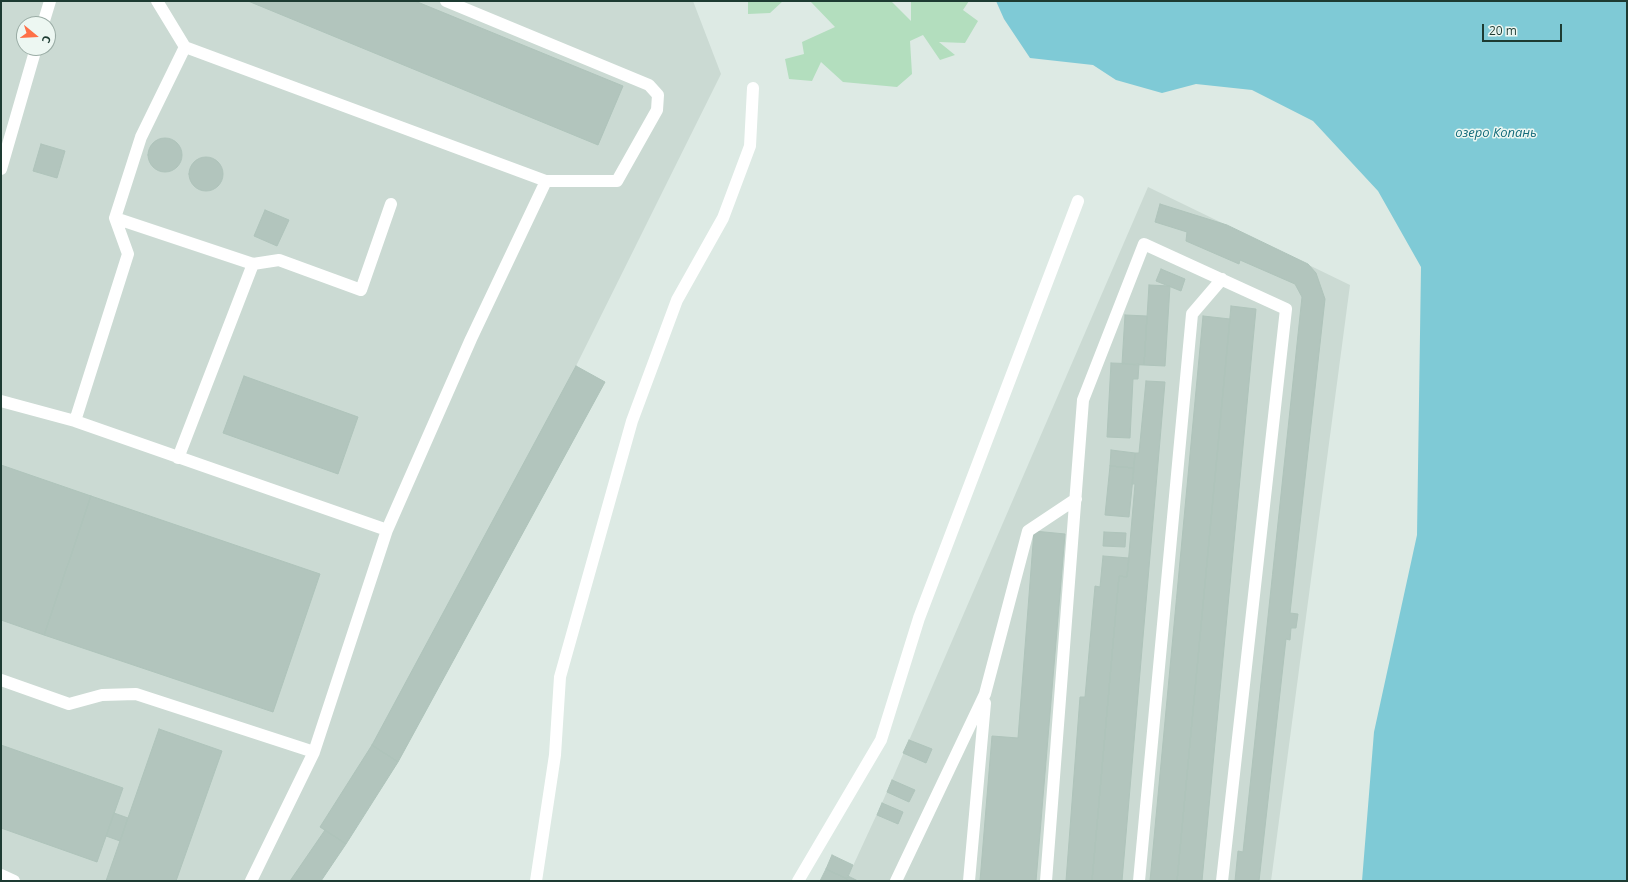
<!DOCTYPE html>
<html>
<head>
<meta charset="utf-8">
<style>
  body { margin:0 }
  #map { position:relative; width:1628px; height:882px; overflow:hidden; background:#ddeae4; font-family:"Open Sans",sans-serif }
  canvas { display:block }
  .frame { position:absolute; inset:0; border:2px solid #1d3b32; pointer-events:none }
  .north { position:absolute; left:16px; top:16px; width:40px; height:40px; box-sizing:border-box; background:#edf7f2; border:1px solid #9aaca5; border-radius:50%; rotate:108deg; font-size:11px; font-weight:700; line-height:16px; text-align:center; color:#1d3b32 }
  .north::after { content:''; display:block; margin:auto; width:14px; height:18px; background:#fe7047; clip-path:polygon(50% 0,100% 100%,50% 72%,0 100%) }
  .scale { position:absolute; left:1482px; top:24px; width:80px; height:18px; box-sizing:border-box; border:2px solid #1d3b32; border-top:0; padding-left:5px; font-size:12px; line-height:14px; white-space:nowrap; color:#1d3b32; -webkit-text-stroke:3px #edf7f2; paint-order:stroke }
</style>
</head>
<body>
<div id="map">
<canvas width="1628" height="882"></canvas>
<div class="frame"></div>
<div class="north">С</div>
<div class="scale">20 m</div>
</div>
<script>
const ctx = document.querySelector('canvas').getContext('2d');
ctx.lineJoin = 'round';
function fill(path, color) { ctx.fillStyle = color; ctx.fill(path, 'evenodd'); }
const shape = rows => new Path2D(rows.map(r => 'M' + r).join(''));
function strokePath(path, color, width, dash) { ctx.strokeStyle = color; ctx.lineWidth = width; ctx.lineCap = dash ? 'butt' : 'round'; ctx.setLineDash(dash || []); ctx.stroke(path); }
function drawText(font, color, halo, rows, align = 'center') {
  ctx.font = font + ' "Open Sans",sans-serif'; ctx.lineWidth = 3; ctx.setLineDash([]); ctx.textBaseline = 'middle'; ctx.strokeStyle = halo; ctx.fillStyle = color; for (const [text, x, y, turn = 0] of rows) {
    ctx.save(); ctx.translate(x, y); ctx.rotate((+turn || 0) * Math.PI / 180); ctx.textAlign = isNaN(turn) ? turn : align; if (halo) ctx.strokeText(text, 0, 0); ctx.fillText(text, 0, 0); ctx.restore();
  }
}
fill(shape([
  [1,1,693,1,721,74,576,366,605,382,398,762,321,881,1,881],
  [24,24,48,24,48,48,24,48],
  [1148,187,1350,285,1271,881,846,881,882,803]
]), '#cbdad3');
fill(shape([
  [748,1,783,1,770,13,748,14],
  [810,1,891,1,911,21,911,1,969,1,963,10,978,21,965,43,939,42,955,55,940,60,923,35,910,41,912,74,897,87,843,82,821,62,812,81,789,79,785,59,804,54,802,42,835,27]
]), '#b3debe');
fill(shape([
  [996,1,1627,1,1627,881,1362,881,1374,732,1417,535,1421,267,1378,191,1313,121,1252,90,1196,84,1162,93,1116,80,1093,65,1030,58,1004,19]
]), '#7fcad6');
const building = shape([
  [248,1,415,1,623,86,598,145,248,1],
  '148 155a17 17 0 1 1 34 0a17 17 0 1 1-34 0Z',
  [41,144,65,151,57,178,33,171,41,144],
  '189 174a17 17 0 1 1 34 0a17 17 0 1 1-34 0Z',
  [1160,204,1227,225,1308,264,1316,273,1325,299,1290,613,1298,614,1296,628,1291,628,1290,640,1286,639,1259,881,1235,881,1238,851,1243,852,1302,297,1295,284,1240,260,1239,264,1186,241,1187,232,1155,222,1160,204],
  [265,210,289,220,277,246,254,236,265,210],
  [1161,269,1185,279,1181,291,1156,281,1161,269],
  [1149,285,1170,286,1165,366,1144,365,1149,285],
  [1231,306,1256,309,1210,796,1202,881,1177,881,1231,306],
  [1125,315,1147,316,1144,365,1122,364,1125,315],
  [1203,316,1230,319,1177,881,1150,881,1203,316],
  [1111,363,1139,364,1138,379,1133,379,1130,438,1107,437,1111,363],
  [576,366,605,382,398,762,372,745,576,366],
  [244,376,358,417,338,474,223,433,244,376],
  [1146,381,1165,382,1122,881,1092,881,1119,576,1127,577,1135,484,1132,484,1135,453,1139,453,1146,381],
  [1111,450,1135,453,1134,468,1110,466,1111,450],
  [1,465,91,496,44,635,1,620,1,465],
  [1110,466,1134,468,1129,517,1105,515,1110,466],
  [91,496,320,574,273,712,44,635,91,496],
  [1034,531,1065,534,1036,881,980,881,992,736,1018,738,1034,531],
  [1104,532,1126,533,1125,547,1103,546,1104,532],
  [1103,556,1129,558,1127,577,1119,576,1092,881,1066,881,1080,697,1085,697,1095,586,1100,587,1103,556],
  [159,729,222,751,176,881,106,881,159,729],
  [909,740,932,749,926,763,903,753,909,740],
  [1,745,123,788,97,862,1,828,1,745],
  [372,745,398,762,346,844,320,827,372,745],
  [892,780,915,790,909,802,887,792,892,780],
  [882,803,903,812,898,824,877,815,882,803],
  [114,813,128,818,120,841,106,836,114,813],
  [325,830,346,844,321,881,290,881,325,830],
  [832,855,853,865,847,879,826,869,832,855],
  [826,869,847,879,846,881,820,881,826,869],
  [848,876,858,881,846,881,848,876]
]);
fill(building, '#b2c5bd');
strokePath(building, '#afc4bb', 1);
strokePath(shape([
  [157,1,185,47,546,181,617,181,657,110,658,95,649,85,446,1],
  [43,24,50,1],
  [1,169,36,48],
  [115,218,253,264,178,458],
  [253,264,279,260,361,290,391,204],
  [1,401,75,421,387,530],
  [75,421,128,254,115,218,141,137,185,47],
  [1,680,69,704,102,695,136,694,314,752],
  [1,875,14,881],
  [251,881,314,752,387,530,471,339,546,181],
  [536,881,555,755,560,677,632,421,677,300,723,218,750,146,753,88],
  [798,881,881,740,919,618,1078,201],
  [896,881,985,694,1028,531,1076,499],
  [969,881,985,703],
  [1046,881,1083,400,1144,244,1286,309,1222,881],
  [1139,881,1192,314,1222,279]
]), '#fff', 12);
drawText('italic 13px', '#136c7b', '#edf7f2', [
  ["озеро Копань",1496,133]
]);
</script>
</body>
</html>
